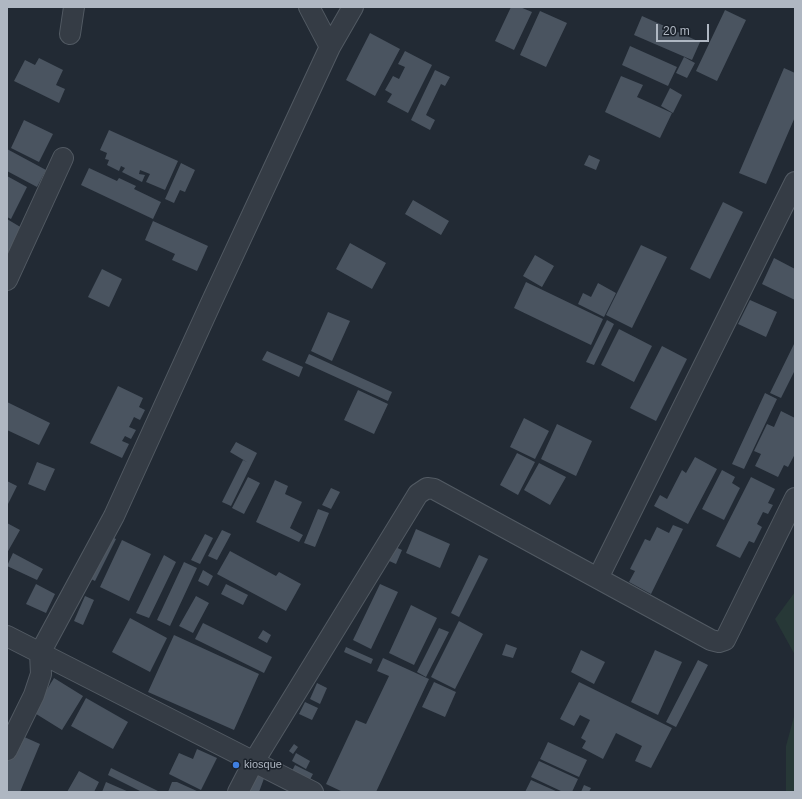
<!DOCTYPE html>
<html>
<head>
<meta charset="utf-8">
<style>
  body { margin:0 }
  #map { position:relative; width:802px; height:799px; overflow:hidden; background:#222a34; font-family:Arial,sans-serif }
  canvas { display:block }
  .frame { position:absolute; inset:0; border:8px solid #afb7c2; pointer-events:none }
  .scale { position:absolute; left:656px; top:24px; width:53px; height:18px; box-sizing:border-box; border:2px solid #afb7c2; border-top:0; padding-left:5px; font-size:12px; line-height:14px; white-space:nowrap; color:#afb7c2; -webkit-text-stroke:3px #1a212a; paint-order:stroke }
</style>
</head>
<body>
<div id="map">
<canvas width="802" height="799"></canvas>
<div class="frame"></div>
<div class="scale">20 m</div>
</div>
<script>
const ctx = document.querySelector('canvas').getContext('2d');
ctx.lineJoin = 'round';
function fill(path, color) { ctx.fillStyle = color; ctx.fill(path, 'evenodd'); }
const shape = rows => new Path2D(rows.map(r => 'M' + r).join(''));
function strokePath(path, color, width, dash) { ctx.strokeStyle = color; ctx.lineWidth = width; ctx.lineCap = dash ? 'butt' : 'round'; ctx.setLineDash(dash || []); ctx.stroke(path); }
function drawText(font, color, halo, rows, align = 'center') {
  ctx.font = font + ' Arial,sans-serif'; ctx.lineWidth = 3; ctx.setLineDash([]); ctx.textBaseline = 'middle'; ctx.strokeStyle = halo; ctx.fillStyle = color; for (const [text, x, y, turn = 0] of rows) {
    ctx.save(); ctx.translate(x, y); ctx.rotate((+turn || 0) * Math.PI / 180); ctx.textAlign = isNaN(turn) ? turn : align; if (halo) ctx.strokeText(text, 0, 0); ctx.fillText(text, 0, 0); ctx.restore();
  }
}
fill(shape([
  [795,592,795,655,775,619],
  [795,713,795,792,786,792,786,746]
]), '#273837');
fill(shape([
  [511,7,520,7,532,12,514,50,495,41],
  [725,10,746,20,717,81,696,71],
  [540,11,567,23,546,67,520,55],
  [642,16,700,42,692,60,634,35],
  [370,33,400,49,375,96,346,80],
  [630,46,677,67,668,86,622,65],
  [405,51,432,65,408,113,387,102,392,94,385,90,393,76,399,79,405,67,398,64],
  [684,57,695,63,687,78,676,73],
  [39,58,63,70,56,85,65,89,59,103,14,81,25,60,35,65],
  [784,68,795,73,795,117,766,184,739,173],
  [435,70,450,77,445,86,441,84,426,115,435,120,430,130,411,120],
  [621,76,643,85,637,97,672,113,660,138,605,112],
  [670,88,682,95,673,113,661,106],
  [24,120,53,134,39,162,11,148],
  [109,130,178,161,165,190,146,182,150,174,140,170,139,174,145,175,142,182,122,172,125,168,121,166,119,171,107,165,109,160,105,159,107,153,100,150],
  [7,149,46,170,37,187,7,171],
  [589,155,600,160,596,170,584,165],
  [181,163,195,170,185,192,180,190,174,203,165,199],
  [89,168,117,181,119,178,136,186,134,189,161,202,153,219,81,185],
  [7,176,27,187,11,219,7,217],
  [413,200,449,221,441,235,405,214],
  [723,202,743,212,710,279,690,269],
  [7,219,22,228,10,252,7,251],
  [153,221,208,246,197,271,172,260,175,254,145,240],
  [350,243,386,263,372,289,336,269],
  [641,245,667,257,632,328,606,315],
  [535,255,554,266,542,287,523,276],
  [774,258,795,269,795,300,762,284],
  [102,269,122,279,109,307,88,297],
  [526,282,603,319,591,345,514,308],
  [598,283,616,293,604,317,578,304,583,293,591,297],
  [750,300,777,312,766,337,738,324],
  [328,312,350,321,332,361,311,351],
  [607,320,614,324,594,365,586,362],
  [619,329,652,346,634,382,601,365],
  [795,342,795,370,781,398,770,393],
  [662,346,687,359,656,421,630,408],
  [267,351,303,367,299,377,262,360],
  [309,354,392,392,388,401,305,363],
  [118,386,143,398,139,407,145,410,140,420,134,417,129,427,136,430,131,439,125,436,122,441,129,444,122,458,90,443],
  [358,390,388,404,374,434,344,420],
  [765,393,777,399,744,469,732,464],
  [7,402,50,423,39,445,7,430],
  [781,411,795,418,795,454,788,467,784,465,778,477,755,466,761,454,754,451,767,424,774,427],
  [524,418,549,431,535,459,510,447],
  [557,424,592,441,576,476,541,459],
  [236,442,257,453,231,506,222,502,243,460,247,462,230,452],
  [517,453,535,462,518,495,500,485],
  [695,457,717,469,688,524,654,506,660,495,667,499,682,470,686,473],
  [37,462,55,469,45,491,28,484],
  [539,463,566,477,550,505,524,490],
  [722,470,735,477,732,483,740,488,724,520,702,509],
  [248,477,260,483,244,514,232,508],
  [751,477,775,489,768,503,773,505,768,514,763,512,757,524,762,527,754,543,749,541,740,558,716,546],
  [275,480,288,486,285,494,302,502,290,528,303,535,299,542,256,522],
  [7,481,17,486,7,506],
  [331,488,340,492,331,509,322,505],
  [318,509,329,513,315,547,304,543],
  [7,523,20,530,7,553],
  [673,525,683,529,651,594,629,582,635,571,630,569,645,539,650,541,657,527,669,533],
  [416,529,450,544,440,568,406,553],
  [222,530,231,534,217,560,208,556],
  [205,534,213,538,200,564,191,560],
  [110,536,116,539,95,581,89,578],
  [122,540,151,554,129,601,100,587],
  [393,546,402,550,396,564,387,560],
  [230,551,276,576,279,572,301,584,286,611,217,574],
  [13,553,43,569,37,580,7,566],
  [164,555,176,562,149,618,136,613],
  [479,555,488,559,459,617,451,613],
  [184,562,197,568,170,626,157,620],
  [203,570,213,576,208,586,198,581],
  [36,584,55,594,46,613,26,604],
  [226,584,248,595,243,605,221,594],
  [380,584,398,592,371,649,353,640],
  [85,596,94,600,83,625,74,621],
  [196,596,209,603,193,633,179,626],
  [411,605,437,618,414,665,389,653],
  [130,618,167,638,150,672,112,652],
  [459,621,483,634,455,689,431,677],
  [203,623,272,657,264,673,195,639],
  [439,628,449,632,426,677,417,672],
  [263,630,271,635,267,643,258,638],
  [174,635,259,674,234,730,148,692],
  [506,644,517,648,513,658,502,655],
  [346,647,373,659,371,664,344,652],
  [581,650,605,662,594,684,571,672],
  [655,650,682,662,658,715,631,702],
  [383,658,429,679,376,792,343,792,326,784,356,720,366,724,389,676,377,671],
  [698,660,708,665,676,727,666,722],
  [54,678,83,696,62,730,33,712],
  [434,682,456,692,445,717,422,707],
  [579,682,672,728,651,768,635,761,642,746,616,733,603,759,582,748,586,741,581,738,590,720,580,715,574,726,560,719],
  [317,683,327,688,320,704,310,699],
  [86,698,128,722,113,749,71,726],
  [305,702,318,708,312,720,299,714],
  [22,736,40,744,20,792,7,792,7,761,8,758,11,760],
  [548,742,587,760,579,777,540,759],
  [294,744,298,747,293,754,289,751],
  [197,749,217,758,201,790,169,774,179,753,193,759],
  [296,753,310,761,306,769,292,761],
  [539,761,578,779,572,792,563,792,531,777],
  [295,765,313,774,306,787,289,777],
  [111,768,158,791,157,792,142,792,108,775],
  [257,769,266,773,259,792,248,792],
  [79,771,99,782,94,792,67,792],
  [531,780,558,792,525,792],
  [106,782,129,792,102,792],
  [172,782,177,782,199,792,168,792],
  [584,785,591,788,589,792,581,792]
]), '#4a5460');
const street = shape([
  [309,7,330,47],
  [70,34,74,7],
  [7,280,63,158],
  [598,578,795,182],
  [7,636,313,792],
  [7,750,34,695,41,674,40,653,114,516,211,303,330,47,353,7],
  [238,792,253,763,418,494,427,488,434,489,711,640,719,642,725,640,795,498]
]);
strokePath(street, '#525a63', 22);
strokePath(street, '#353c45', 20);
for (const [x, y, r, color] of [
  [236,765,4,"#3f7fe0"]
]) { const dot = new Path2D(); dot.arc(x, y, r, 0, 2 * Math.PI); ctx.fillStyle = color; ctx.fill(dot); strokePath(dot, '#1a212a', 1.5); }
drawText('11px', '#afb7c2', '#1a212a', [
  ["kiosque",244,765]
], 'left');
</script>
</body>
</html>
